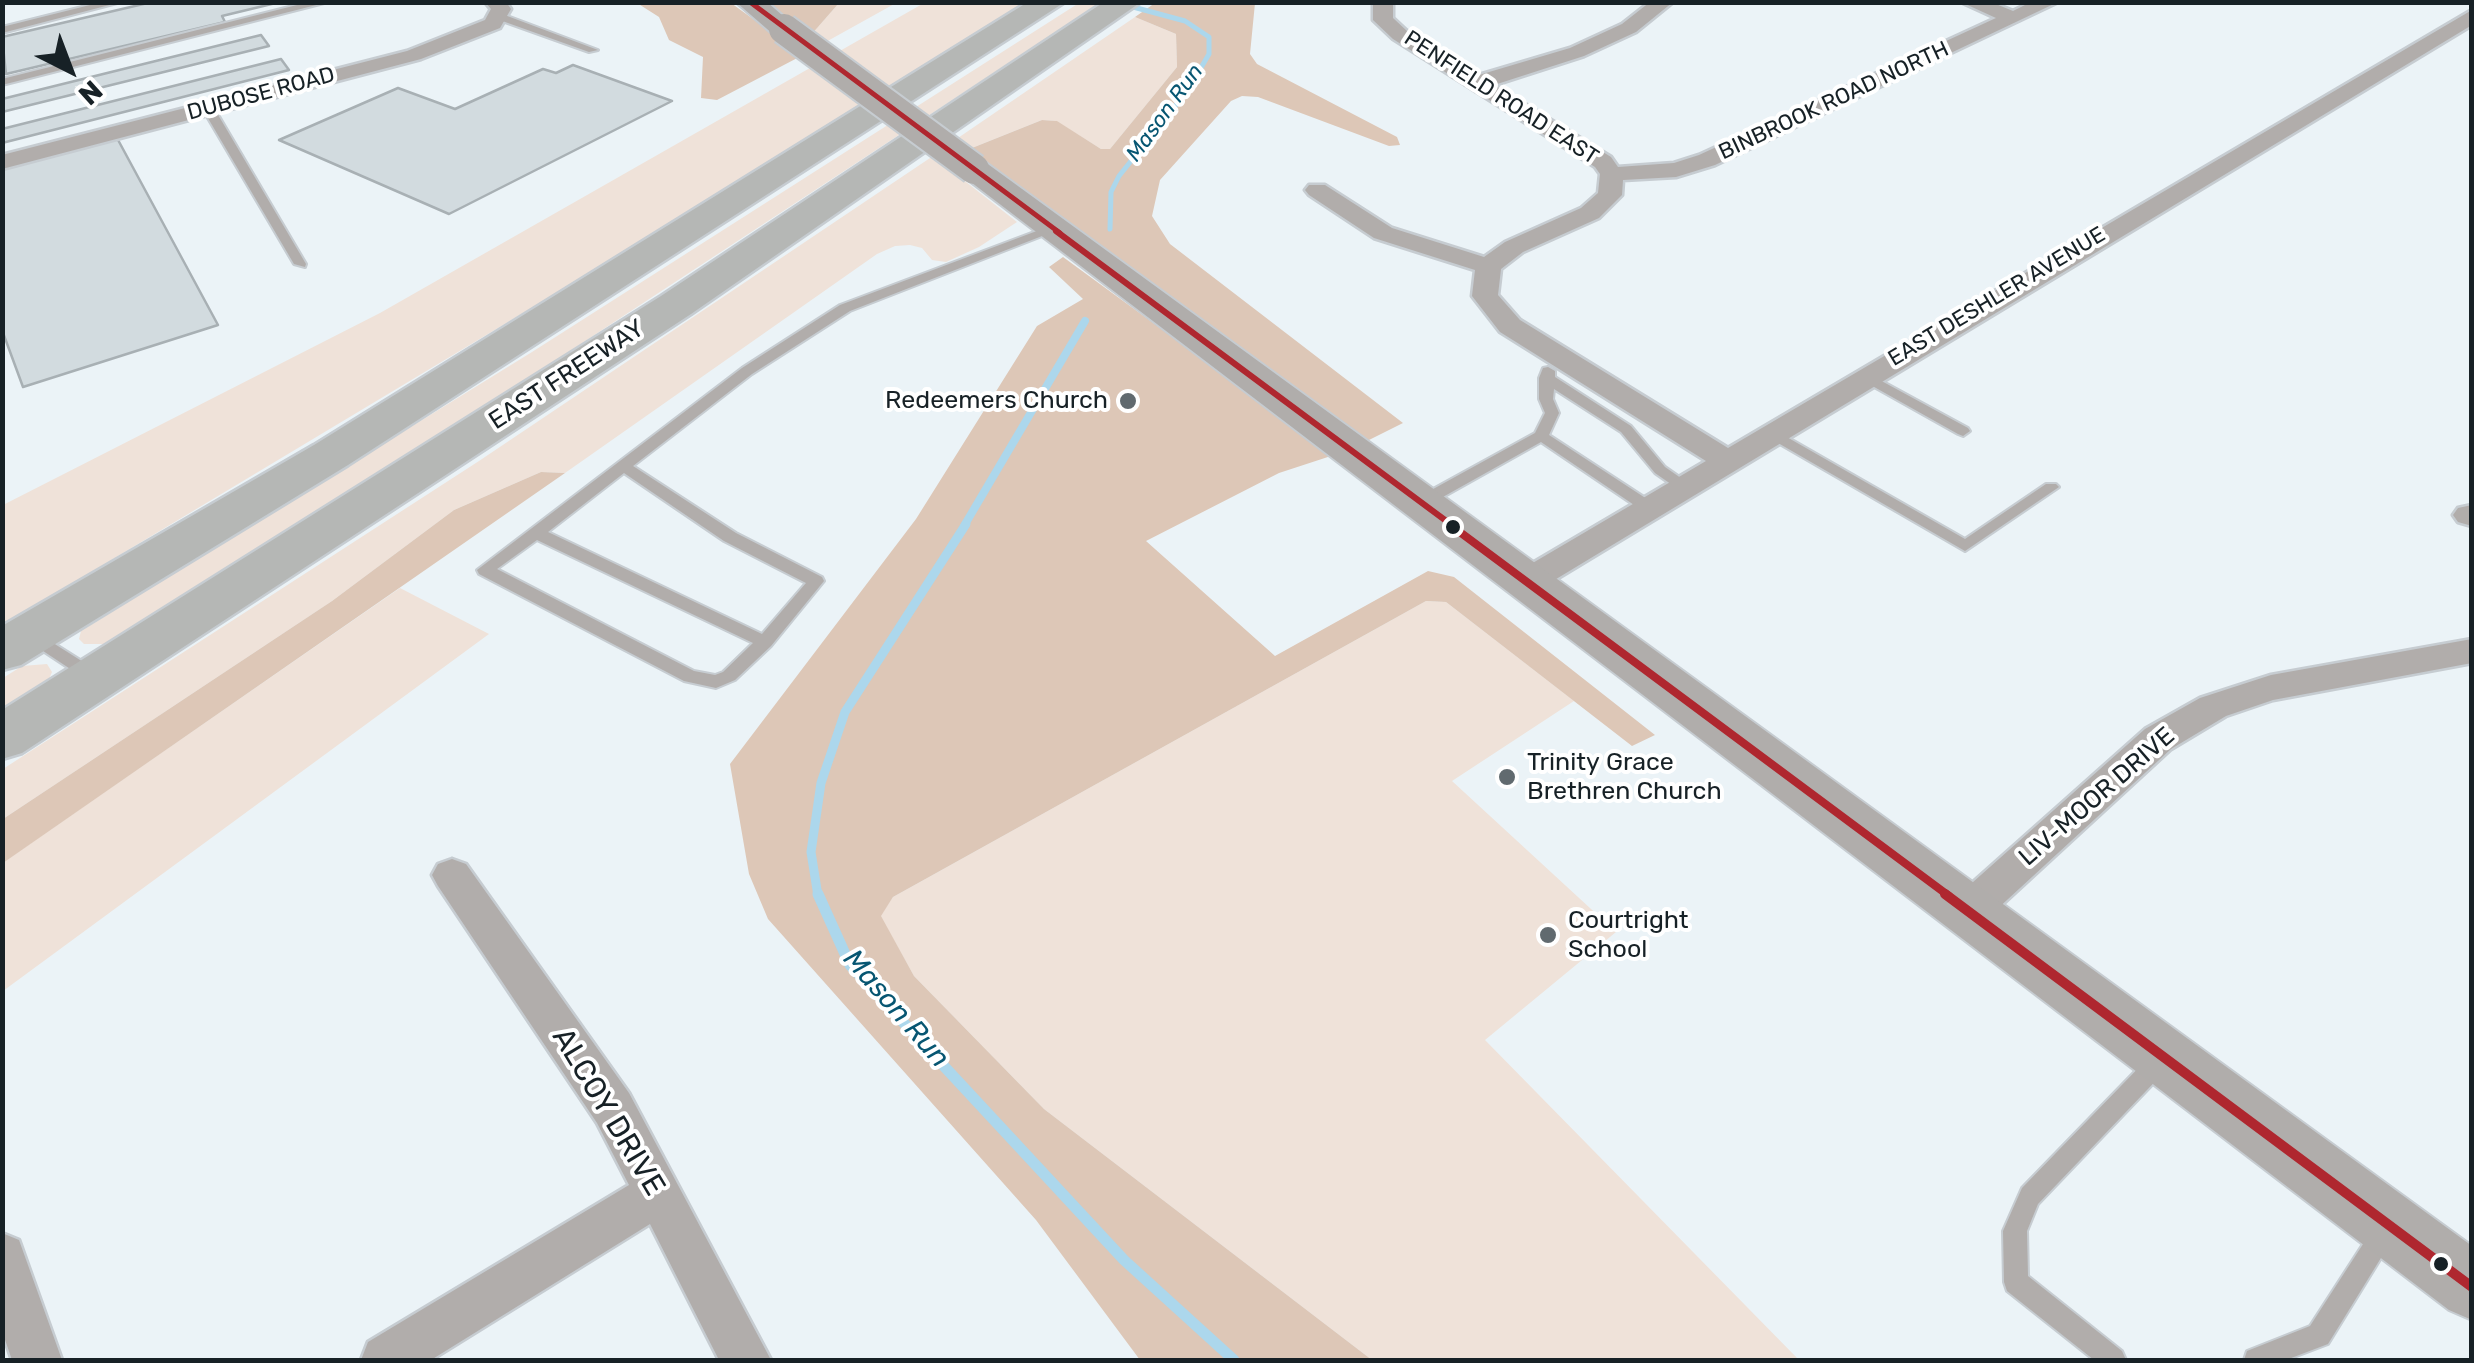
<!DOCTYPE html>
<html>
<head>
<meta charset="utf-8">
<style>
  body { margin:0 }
  #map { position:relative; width:2474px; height:1363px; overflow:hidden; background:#ebf3f7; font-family:Rubik,sans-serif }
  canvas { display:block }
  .frame { position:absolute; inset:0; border:5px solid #172126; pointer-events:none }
  .north { position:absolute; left:20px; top:20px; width:100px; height:100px; -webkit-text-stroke:8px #fff; paint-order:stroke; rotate:138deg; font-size:28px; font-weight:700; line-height:40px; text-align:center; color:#172126 }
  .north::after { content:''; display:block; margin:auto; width:35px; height:45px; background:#172126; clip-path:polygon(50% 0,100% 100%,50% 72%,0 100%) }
</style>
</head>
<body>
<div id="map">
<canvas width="2474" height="1363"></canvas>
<div class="frame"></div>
<div class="north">N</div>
</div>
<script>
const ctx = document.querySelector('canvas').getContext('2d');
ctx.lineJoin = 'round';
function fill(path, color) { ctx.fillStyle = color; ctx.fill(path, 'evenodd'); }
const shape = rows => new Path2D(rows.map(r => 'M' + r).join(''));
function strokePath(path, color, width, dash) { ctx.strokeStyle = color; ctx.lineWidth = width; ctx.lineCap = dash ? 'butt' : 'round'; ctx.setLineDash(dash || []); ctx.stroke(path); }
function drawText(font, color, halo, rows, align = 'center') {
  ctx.font = font + ' Rubik,sans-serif'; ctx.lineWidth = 8; ctx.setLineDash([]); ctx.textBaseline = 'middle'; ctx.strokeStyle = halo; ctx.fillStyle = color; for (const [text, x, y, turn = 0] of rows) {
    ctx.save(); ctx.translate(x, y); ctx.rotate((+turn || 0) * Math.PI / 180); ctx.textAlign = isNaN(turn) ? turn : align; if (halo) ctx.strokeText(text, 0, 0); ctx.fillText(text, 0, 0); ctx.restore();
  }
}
fill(shape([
  [839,3,896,3,824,43,811,35],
  [924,3,1023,3,543,301,3,625,3,505,380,313],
  [1079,3,1100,3,535,374,106,644,84,644,79,639,81,631,532,352],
  [1135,17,1176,34,1177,67,1110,149,1101,149,1056,121,1042,120,967,150,955,140],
  [933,156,1017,222,979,247,946,262,932,260,922,248,910,245,895,246,877,254,565,473,541,472,454,510,332,601,3,819,3,769,479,461],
  [400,588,489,634,3,991,2,863],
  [1426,601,1446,602,1574,701,1452,781,1616,932,1485,1040,1799,1360,1372,1360,1044,1109,914,976,880,916,893,897],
  [47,664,52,672,49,679,3,708,3,678,22,666]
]), '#efe2d9');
fill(shape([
  [637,3,731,3,803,55,717,100,701,98,703,57,669,40,659,17],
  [768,3,839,3,811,35],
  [1155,3,1255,3,1250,54,1257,64,1397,137,1400,145,1389,146,1258,97,1242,96,1231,101,1160,180,1152,216,1170,244,1403,423,1367,441,967,150,1042,120,1057,121,1101,149,1110,149,1177,67,1176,34,1135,17],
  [1063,257,1334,455,1279,473,1146,541,1275,656,1428,571,1454,577,1655,735,1632,746,1446,602,1426,601,893,897,881,916,914,976,1044,1109,1372,1360,1140,1360,1036,1220,768,919,749,874,730,764,916,519,1037,326,1083,299,1049,267],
  [541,472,565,473,3,863,3,819,332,601,454,510]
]), '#ddc7b7');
strokePath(shape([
  [1110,229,1111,192,1119,176,1188,90,1209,54,1209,37,1185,21,1122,4]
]), '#acd7ec', 5);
strokePath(shape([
  [964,526,1085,321]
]), '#acd7ec', 8);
strokePath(shape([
  [818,896,811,852,821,783,845,712,966,524]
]), '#acd7ec', 9);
strokePath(shape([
  [818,894,850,965,1124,1260,1234,1360]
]), '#acd7ec', 11);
const building = shape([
  [152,2,280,2,222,16,225,22,6,74,2,37,152,2],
  [261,35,269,46,2,112,2,99,261,35],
  [281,59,289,70,2,143,2,129,281,59],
  [573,65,672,101,449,214,279,140,398,88,455,109,543,69,556,73,573,65],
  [117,138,218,325,23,387,2,330,2,169,117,138]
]);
fill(building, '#d2dbdf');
strokePath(building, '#a8b0b4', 2.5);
const lane = shape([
  [102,2,121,2,2,33,2,27,102,2],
  [309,2,328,2,2,85,2,79,309,2],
  [494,14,502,14,598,50,589,52,494,18,494,14],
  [208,105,214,108,306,264,305,267,294,264,202,108,208,105],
  [1050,226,1060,229,850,311,752,374,633,466,736,533,822,577,824,581,771,646,735,680,716,688,684,681,479,574,477,570,742,368,840,305,1050,226],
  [624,473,724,541,806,583,762,634,548,532,624,473],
  [537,540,753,643,723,672,715,675,694,671,497,569,537,540],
  [1548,367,1555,371,1555,377,1631,426,1665,467,1688,483,1691,486,1688,489,1678,489,1655,473,1621,432,1554,389,1553,399,1559,413,1549,435,1653,503,1656,507,1653,511,1643,511,1541,442,1425,507,1415,507,1412,503,1415,499,1535,433,1545,413,1539,399,1539,378,1543,368,1548,367],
  [1865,372,1968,428,1970,431,1963,436,1958,434,1860,379,1858,376,1865,372],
  [1771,428,1965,539,2046,484,2056,484,2059,487,1965,551,1766,436,1766,430,1771,428],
  [31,629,99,672,102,676,99,680,87,680,25,639,23,635,25,631,31,629],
  [2160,1051,2168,1054,2171,1061,2168,1068,2038,1204,2027,1231,2028,1276,2122,1351,2126,1360,2094,1360,2007,1291,2004,1282,2003,1231,2022,1188,2152,1054,2160,1051],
  [2384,1220,2392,1224,2396,1232,2392,1240,2328,1344,2286,1360,2244,1360,2247,1351,2310,1326,2376,1224,2384,1220]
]);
const street = shape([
  [485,2,506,2,511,9,500,28,421,59,2,169,2,155,407,51,485,20,491,9,485,2],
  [1373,2,1393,2,1393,18,1407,31,1479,75,1570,48,1622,24,1650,2,1673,2,1636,32,1584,56,1494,85,1611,157,1618,167,1674,163,1699,155,1996,18,1961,2,1991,2,2013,11,2031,2,2058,2,1715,165,1676,177,1623,180,1622,195,1599,218,1523,252,1501,269,1498,295,1520,320,1728,448,2472,10,2472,25,1538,590,1526,593,1514,590,1510,582,1514,574,1706,461,1500,332,1472,296,1475,270,1374,238,1309,195,1305,190,1309,185,1325,185,1392,228,1484,257,1505,242,1581,208,1598,193,1600,174,1595,167,1393,39,1373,20,1373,2],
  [2472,505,2472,526,2458,522,2453,515,2458,508,2472,505],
  [2472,639,2472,663,2273,700,2226,716,2171,749,1982,923,1968,928,1954,923,1948,911,1954,899,2145,729,2200,698,2271,675,2472,639],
  [452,859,466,864,629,1093,771,1360,719,1360,650,1224,431,1360,361,1360,368,1342,629,1185,597,1123,438,886,432,875,438,864,452,859],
  [2,1233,19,1240,62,1360,12,1360,2,1331,2,1233]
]);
const secondary = shape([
  [736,2,767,2,798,29,794,35,774,35,736,2],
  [974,159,985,162,2472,1246,2472,1320,2449,1310,963,176,958,169,963,162,974,159]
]);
const highway = shape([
  [1028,2,1065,2,348,465,21,665,2,670,2,626,314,445,1028,2],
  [1104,2,1141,2,691,314,22,753,2,759,2,710,661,296,1104,2]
]);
strokePath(lane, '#c6ccd1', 4);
strokePath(street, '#c6ccd1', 5);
strokePath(secondary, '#c6ccd1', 4);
strokePath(highway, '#c6ccd1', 5);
fill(lane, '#b1adab');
fill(street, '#b1adab');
fill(secondary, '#b0adab');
fill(highway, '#b5b7b5');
const secondaryBridge = shape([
  [784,29,974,169]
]);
strokePath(secondaryBridge, '#c6ccd1', 34, []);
strokePath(secondaryBridge, '#b0adab', 30);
strokePath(shape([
  [750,2,1060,233]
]), '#af272f', 5);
strokePath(shape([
  [1056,231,1453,526]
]), '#af272f', 6);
strokePath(shape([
  [1449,524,1949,896]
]), '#af272f', 8);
strokePath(shape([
  [1945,894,2472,1287]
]), '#af272f', 10);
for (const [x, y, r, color] of [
  [1128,401,10,"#616a6f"],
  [1453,527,9,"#172126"],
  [1507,777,10,"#616a6f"],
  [1548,935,10,"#616a6f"],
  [2441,1264,9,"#172126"]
]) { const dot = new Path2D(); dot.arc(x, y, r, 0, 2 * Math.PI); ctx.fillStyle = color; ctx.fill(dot); strokePath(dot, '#fff', 4); }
drawText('22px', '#172126', '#fff', [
  ["DUBOSE ROAD",261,94,-15],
  ["PENFIELD ROAD EAST",1501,98,33],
  ["BINBROOK ROAD NORTH",1834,101,-25],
  ["EAST DESHLER AVENUE",1997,297,-31]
]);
drawText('italic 22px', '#075672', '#fff', [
  ["Mason Run",1165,113,-54]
]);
drawText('25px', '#172126', '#fff', [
  ["EAST FREEWAY",567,375,-33],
  ["LIV-MOOR DRIVE",2097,797,-41]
]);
drawText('25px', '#172126', '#fff', [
  ["Redeemers Church",1108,401,"right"],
  ["Trinity Grace",1527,763],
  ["Brethren Church",1527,792],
  ["Courtright",1568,921],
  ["School",1568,950]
], 'left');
drawText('italic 28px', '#075672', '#fff', [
  ["Mason Run",896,1009,49]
]);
drawText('30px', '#172126', '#fff', [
  ["ALCOY DRIVE",608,1112,59]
]);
</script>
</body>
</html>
